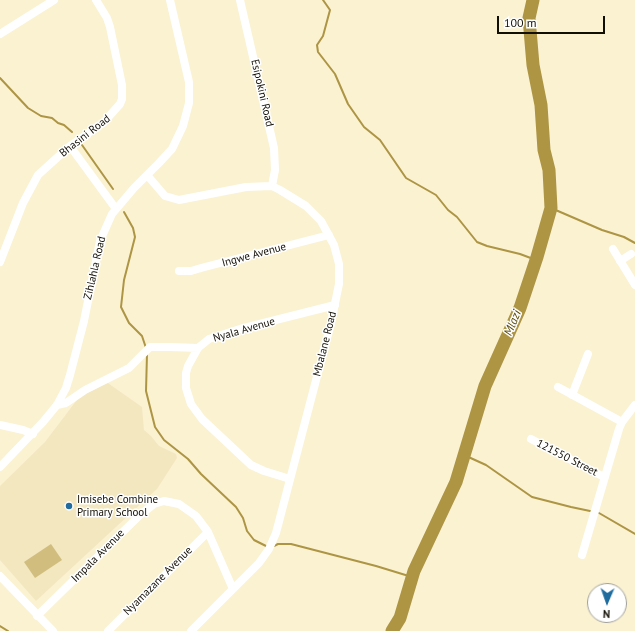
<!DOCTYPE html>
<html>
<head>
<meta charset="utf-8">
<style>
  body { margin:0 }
  #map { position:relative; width:635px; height:631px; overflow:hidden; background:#fbf2d2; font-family:"PT Sans",sans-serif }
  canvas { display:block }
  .north { position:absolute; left:587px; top:583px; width:40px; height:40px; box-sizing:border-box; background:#fff; border:1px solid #a09f9b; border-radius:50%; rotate:182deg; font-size:11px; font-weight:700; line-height:16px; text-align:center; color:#110e04 }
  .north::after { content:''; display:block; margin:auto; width:14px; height:18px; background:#206c9e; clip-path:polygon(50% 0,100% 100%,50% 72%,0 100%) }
  .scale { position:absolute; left:497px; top:16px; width:108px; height:18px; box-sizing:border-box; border:2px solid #110e04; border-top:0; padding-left:5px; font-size:12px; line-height:14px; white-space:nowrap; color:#110e04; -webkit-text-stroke:3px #fff; paint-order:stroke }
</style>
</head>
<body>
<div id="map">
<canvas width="635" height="631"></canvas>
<div class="north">N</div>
<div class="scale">100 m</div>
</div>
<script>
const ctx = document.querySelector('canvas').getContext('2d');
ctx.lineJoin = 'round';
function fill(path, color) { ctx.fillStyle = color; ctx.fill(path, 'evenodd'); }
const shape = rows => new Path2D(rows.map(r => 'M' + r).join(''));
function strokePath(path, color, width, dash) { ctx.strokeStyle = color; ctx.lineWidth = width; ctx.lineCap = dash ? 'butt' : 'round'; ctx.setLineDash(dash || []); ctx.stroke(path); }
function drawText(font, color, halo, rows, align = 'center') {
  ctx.font = font + ' "PT Sans",sans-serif'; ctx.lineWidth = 3; ctx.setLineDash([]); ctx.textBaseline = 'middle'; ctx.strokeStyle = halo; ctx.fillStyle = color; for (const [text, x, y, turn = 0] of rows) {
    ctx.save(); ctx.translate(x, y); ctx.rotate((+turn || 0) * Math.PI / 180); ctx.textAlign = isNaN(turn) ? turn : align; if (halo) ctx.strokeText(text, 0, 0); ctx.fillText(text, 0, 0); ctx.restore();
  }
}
fill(shape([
  [105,381,142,407,144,430,151,436,159,446,176,454,177,458,157,489,36,601,0,560,0,486,45,442,83,392]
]), '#f3e7c0');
fill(shape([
  [51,544,62,560,35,578,24,562]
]), '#d1be7f');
strokePath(shape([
  [323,0,330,10,323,36,317,45,318,52,335,74,348,104,364,127,380,140,406,178,436,195,448,210,457,217,477,242,487,246,520,254,536,260],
  [0,78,28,108,41,116,52,118,58,123,64,125,72,132],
  [82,145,113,189],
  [551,208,602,230,624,237,635,243],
  [124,212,133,228,135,237,124,280,121,307,129,323,142,336,146,348],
  [147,354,146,391,155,427,164,440,188,459,201,474,236,507,243,518,247,531,254,540,268,547],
  [464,455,486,465,532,497,571,507,590,511],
  [599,513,635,534],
  [274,546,278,544,291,544,376,566,412,577],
  [0,626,8,631]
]), '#ad9544', 2);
strokePath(shape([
  [392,631,400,618,414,571,456,482,485,386,520,308,537,257,551,208,549,170,544,150,541,105,533,65,529,18,533,0]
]), '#ad9544', 13);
strokePath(shape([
  [240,0,274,148,275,170,272,186],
  [0,34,54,0],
  [70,146,116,209],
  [147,175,165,196,179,200,246,187,272,186,280,190,306,206,321,221,334,245,339,264,339,284,331,323,276,533,269,549,259,563,191,631],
  [613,249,635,285],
  [620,261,631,254],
  [0,262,23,203,38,175,70,146,104,122,120,104,122,99,122,85,110,27,107,18,96,0],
  [179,271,191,271,201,268,329,235],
  [558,387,622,422],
  [572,395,588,354],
  [57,405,66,403,85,390,129,368,150,347,170,347,198,348],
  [0,425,23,430,33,434],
  [531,439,604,477],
  [0,467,43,422,57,405,66,388,70,375,84,321,100,241,112,214,134,188,159,163,172,149,183,126,189,103,189,82,170,0],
  [290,479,264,471,251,465,202,419,191,404,186,388,186,373,188,366,198,348,209,339,240,329,335,305],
  [582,555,619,429,622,422,635,405],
  [0,576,53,631],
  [37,616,140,515,154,504,164,501,179,504,196,516,208,532,233,589],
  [108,631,208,532]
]), '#fff', 8);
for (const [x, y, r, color] of [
  [69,506,4,"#206c9e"]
]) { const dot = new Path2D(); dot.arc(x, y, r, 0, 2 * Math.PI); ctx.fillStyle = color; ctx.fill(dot); strokePath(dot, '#fff', 1.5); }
drawText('11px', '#110e04', '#fff', [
  ["Esipokini Road",262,93,77],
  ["Bhasini Road",85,136,-38],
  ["Ingwe Avenue",254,255,-15],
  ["Zihlahla Road",95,268,-77],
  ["Nyala Avenue",244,330,-16],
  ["Mbalane Road",325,344,-76],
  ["121550 Street",567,458,27],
  ["Impala Avenue",98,556,-45],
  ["Nyamazane Avenue",158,581,-45]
]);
drawText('11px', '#110e04', '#fff', [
  ["Imisebe Combine",77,500],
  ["Primary School",77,513]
], 'left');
drawText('italic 12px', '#594806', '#fff', [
  ["Mlazi",513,323,-67]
]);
</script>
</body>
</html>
